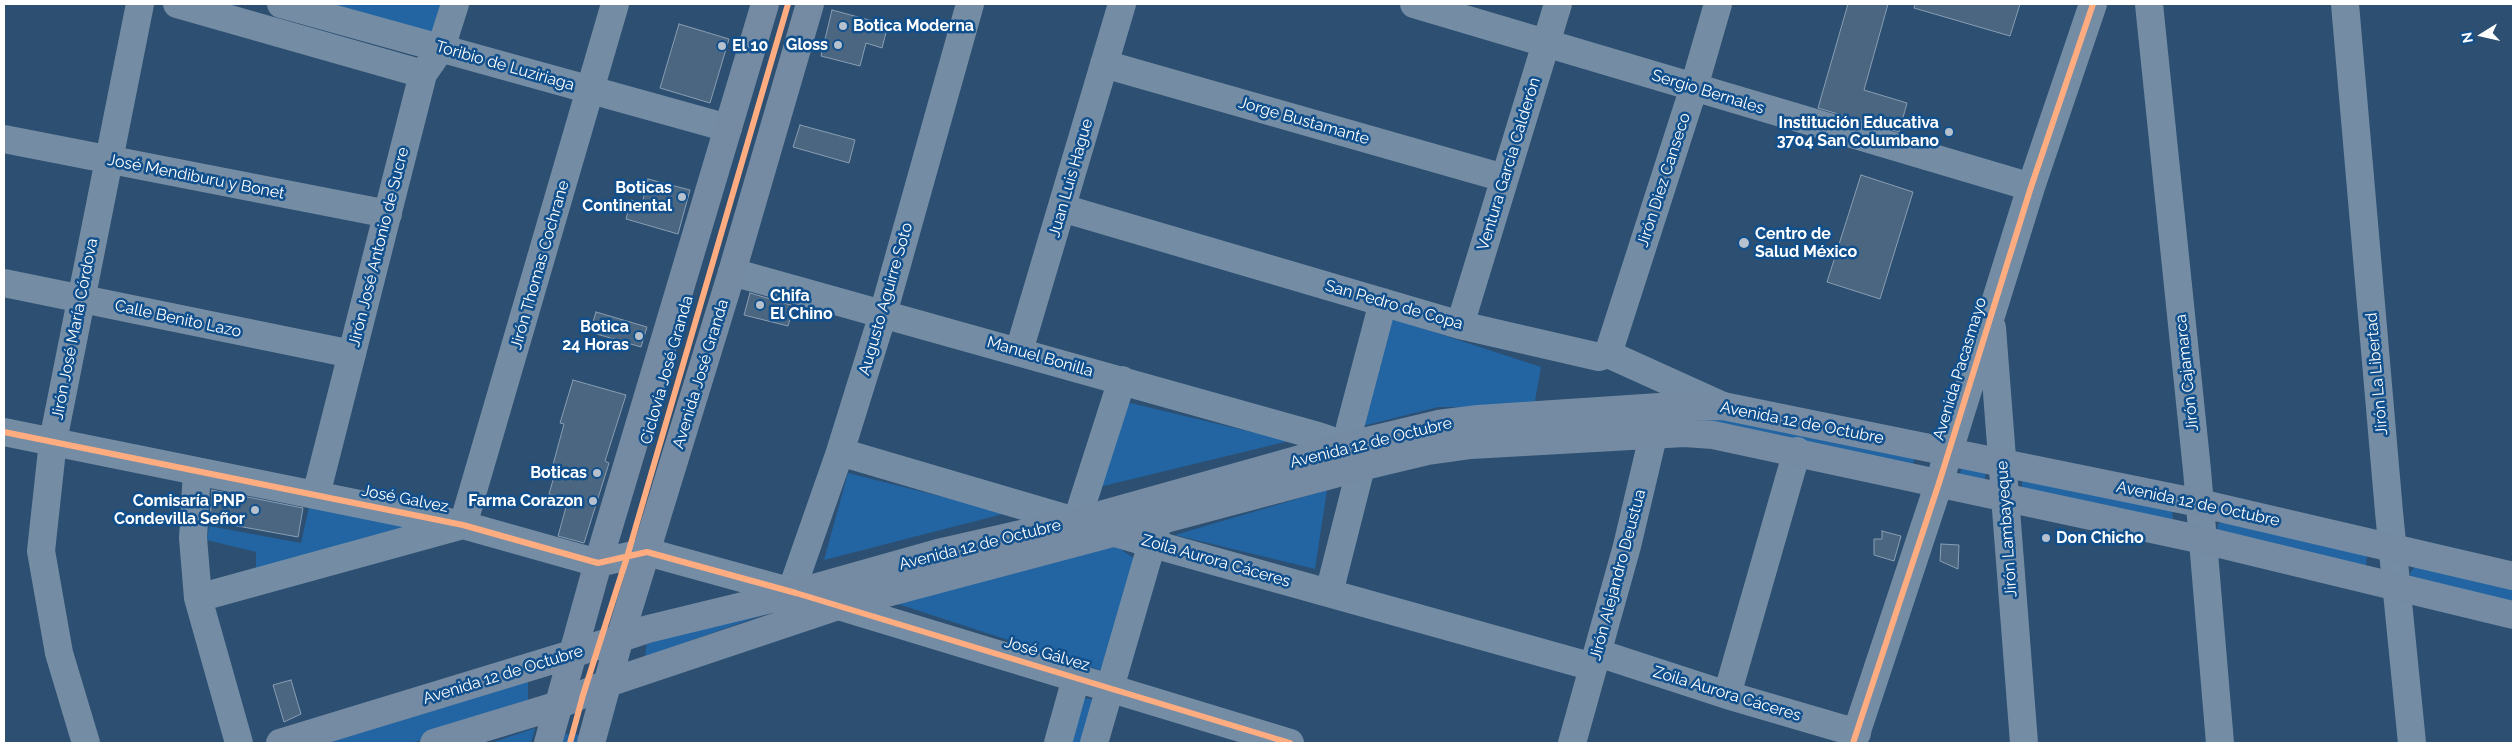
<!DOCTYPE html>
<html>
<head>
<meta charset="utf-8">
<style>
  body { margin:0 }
  #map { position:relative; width:2517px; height:747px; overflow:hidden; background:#2d4f71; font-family:Raleway,sans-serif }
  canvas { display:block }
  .frame { position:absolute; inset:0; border:5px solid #fff; pointer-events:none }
  .north { position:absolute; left:2457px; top:10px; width:50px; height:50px; -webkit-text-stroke:4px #11508d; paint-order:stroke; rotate:260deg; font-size:14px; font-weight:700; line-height:20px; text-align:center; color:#fff }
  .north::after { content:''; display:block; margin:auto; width:18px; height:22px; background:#fff; clip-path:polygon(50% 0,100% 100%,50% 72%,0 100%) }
</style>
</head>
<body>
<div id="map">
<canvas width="2517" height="747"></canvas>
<div class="frame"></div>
<div class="north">N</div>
</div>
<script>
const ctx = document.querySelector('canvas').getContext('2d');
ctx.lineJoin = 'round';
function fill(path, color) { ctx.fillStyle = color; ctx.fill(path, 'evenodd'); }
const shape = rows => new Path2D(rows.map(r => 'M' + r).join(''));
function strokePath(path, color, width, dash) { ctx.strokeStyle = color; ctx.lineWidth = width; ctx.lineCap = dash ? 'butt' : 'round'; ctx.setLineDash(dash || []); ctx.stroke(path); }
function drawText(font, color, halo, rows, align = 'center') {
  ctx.font = font + ' Raleway,sans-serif'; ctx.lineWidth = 5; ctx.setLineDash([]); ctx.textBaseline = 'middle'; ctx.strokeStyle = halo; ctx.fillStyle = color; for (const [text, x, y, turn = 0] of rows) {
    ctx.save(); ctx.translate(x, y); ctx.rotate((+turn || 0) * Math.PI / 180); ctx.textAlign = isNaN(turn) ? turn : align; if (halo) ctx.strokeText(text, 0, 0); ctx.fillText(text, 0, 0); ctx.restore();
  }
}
fill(shape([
  [326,4,445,4,437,30,430,32],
  [1385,316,1541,367,1534,407,1438,407,1355,428],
  [1122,401,1289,441,1091,489],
  [1707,415,1915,454,1912,470,1675,417],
  [1962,466,1986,470,1985,480,1959,477],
  [848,473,1007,513,824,560],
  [2022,478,2172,511,2173,518,2171,524,2022,492],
  [1327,490,1315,569,1175,535],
  [310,503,424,526,256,576,256,552,207,540,209,526,301,543],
  [2223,521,2367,552,2366,568,2217,530,2218,524],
  [1113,544,1135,559,1106,672,895,603],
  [2418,563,2513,585,2513,604,2412,581,2410,573],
  [766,609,763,615,645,657,647,641],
  [528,678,528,706,412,743,321,743],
  [1077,697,1096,700,1085,743,1065,743],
  [535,728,531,743,491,743],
  [565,734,581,735,578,743,562,743]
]), '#2265a2');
const building = shape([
  [1848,4,1888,4,1864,90,1907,103,1899,132,1818,108,1848,4],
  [1915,4,2020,4,2010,36,1914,8,1915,4],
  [832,10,888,25,882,48,866,43,860,66,821,56,832,10],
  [679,24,729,39,710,103,660,88,679,24],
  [800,125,855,140,849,163,793,147,800,125],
  [1861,175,1913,192,1880,299,1827,282,1861,175],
  [648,179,690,190,678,234,626,219,631,200,642,204,648,179],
  [750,293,794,306,788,326,744,315,750,293],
  [596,312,647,327,641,347,590,332,596,312],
  [573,380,626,395,605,461,609,463,584,543,558,536,568,500,549,494,555,473,551,472,564,424,560,423,573,380],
  [212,490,303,508,298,537,210,521,212,490],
  [1882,531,1901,536,1894,561,1874,555,1874,539,1882,539,1882,531],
  [1941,544,1959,545,1958,569,1940,561,1941,544],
  [291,680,301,714,284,722,273,685,291,680]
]);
fill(building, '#4a6681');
strokePath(building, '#899eb3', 1);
strokePath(shape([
  [177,4,423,74],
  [281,4,728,128],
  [1414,4,2031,187],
  [2149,4,2197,470,2220,743],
  [2345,4,2389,512,2412,743],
  [1104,64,1504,178],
  [4,139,388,214],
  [1062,208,1460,325,1599,357,1608,354,1723,406],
  [732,272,1318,436,1348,446],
  [4,283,352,354],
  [1460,325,1558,4],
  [1992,328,2024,743],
  [1019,351,1122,4],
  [1608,354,1694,87,1718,4],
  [4,432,463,525,598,563,647,552,796,593,1290,743],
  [840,452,1153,544,1593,667],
  [197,471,193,538,198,598,239,743],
  [316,495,423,74,441,48,455,4],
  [1077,520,1122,380],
  [791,592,840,452,883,314,970,4],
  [1329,593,1361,467,1350,427,1383,302],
  [198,598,463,525,615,4],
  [1598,653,1727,695,1857,733],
  [1727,695,1797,451],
  [86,743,59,653,41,551,53,441,140,4],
  [1058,743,1076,678],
  [1094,743,1157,526],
  [1572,743,1627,546,1659,411],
  [1853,743,1939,483,2031,187,2093,4]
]), '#748da5', 28);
strokePath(shape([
  [280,743,572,654,648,629,796,593,938,553,1079,521,1354,444,1438,424,1478,419,1659,407,1723,406,2199,503,2513,576],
  [434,743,559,705,608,683,838,606,1361,467,1428,451,1471,445,1684,433,1713,435,2203,540,2513,615],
  [548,743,598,563,765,4],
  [591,743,620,637,732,272,810,4]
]), '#748ba3', 28);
strokePath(shape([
  [4,432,463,525,598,563,647,552,796,593,1290,743],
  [570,743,583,695,627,557,788,4],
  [1853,743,1939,483,2031,187,2093,4]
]), '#ffac80', 6);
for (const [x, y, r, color] of [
  [843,26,5,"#b6c1cd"],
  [838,45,5,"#b6c1cd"],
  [722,46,5,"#b6c1cd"],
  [1949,132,5,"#b6c1cd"],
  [682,197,5,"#b6c1cd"],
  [1744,243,6,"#b6c1cd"],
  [760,305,5,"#b6c1cd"],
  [639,336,5,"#b6c1cd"],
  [597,473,5,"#b6c1cd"],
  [593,501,5,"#b6c1cd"],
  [255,510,5,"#b6c1cd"],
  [2046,538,5,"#b6c1cd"]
]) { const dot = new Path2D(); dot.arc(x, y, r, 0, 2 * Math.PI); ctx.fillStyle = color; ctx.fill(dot); strokePath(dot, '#11508d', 2); }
drawText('bold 16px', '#fff', '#11508d', [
  ["Botica Moderna",853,26,"left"],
  ["Gloss",828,45],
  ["El 10",732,46,"left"],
  ["Institución Educativa",1939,123],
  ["3704 San Columbano",1939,141],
  ["Boticas",672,188],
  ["Continental",672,206],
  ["Centro de",1755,234,"left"],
  ["Salud México",1755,252,"left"],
  ["Chifa",770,296,"left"],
  ["El Chino",770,314,"left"],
  ["Botica",629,327],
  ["24 Horas",629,345],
  ["Boticas",587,473],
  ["Comisaría PNP",245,501],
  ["Condevilla Señor",245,519],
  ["Farma Corazon",583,501],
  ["Don Chicho",2056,538,"left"]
], 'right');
drawText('16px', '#fff', '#11508d', [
  ["Toribio de Luziriaga",505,66,16],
  ["Sergio Bernales",1708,92,17],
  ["Jorge Bustamante",1304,121,16],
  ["Ventura García Calderón",1509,164,-73],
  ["José Mendiburu y Bonet",196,177,11],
  ["Juan Luis Hague",1071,178,-74],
  ["Jirón Diez Canseco",1664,180,-72],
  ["Jirón José Antonio de Sucre",379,247,-76],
  ["Jirón Thomas Cochrane",540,265,-74],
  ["Augusto Aguirre Soto",886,299,-74],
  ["San Pedro de Copa",1394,305,16],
  ["Calle Benito Lazo",178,319,12],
  ["Jirón José María Córdova",75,329,-79],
  ["Manuel Bonilla",1040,357,16],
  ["Avenida Pacasmayo",1960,369,-73],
  ["Ciclovía José Granda",667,370,-74],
  ["Jirón Cajamarca",2187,373,-96],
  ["Avenida José Granda",701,374,-73],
  ["Jirón La Libertad",2377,374,-95],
  ["Avenida 12 de Octubre",1802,423,11],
  ["Avenida 12 de Octubre",1371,443,-14],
  ["José Galvez",405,499,11],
  ["Avenida 12 de Octubre",2198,504,12],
  ["Jirón Lambayeque",2007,529,-94],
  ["Avenida 12 de Octubre",980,545,-14],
  ["Zoila Aurora Cáceres",1216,561,16],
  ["Jirón Alejandro Deustua",1618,575,-75],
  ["José Gálvez",1047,654,16],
  ["Avenida 12 de Octubre",503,675,-17],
  ["Zoila Aurora Cáceres",1727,694,17]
]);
</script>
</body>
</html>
